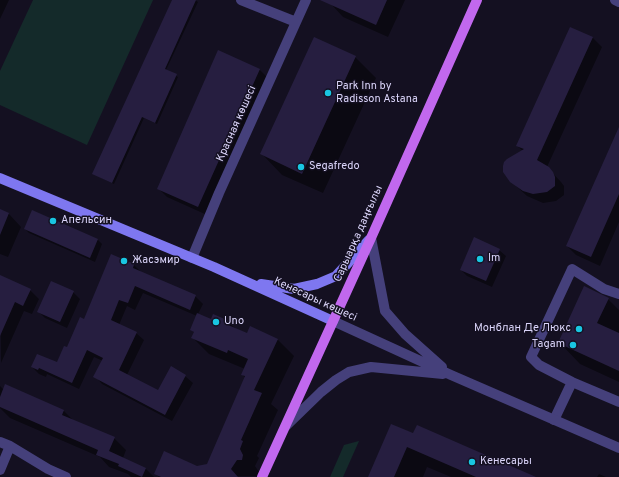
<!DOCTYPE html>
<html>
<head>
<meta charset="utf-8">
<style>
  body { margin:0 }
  canvas { display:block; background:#141021 }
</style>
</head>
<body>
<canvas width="619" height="477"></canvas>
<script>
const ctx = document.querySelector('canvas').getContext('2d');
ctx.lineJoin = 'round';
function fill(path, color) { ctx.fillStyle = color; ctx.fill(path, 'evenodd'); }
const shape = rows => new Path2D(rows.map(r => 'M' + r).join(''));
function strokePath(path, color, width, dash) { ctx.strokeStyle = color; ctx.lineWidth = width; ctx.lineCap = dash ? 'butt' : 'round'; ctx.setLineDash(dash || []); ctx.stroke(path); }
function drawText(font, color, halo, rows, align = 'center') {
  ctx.font = font + ' Overpass,sans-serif'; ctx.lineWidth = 3; ctx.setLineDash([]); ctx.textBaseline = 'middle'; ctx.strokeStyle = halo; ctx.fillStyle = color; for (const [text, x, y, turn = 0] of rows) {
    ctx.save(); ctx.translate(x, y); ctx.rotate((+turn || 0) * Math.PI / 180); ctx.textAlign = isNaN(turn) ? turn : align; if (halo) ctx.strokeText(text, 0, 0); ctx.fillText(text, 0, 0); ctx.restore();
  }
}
fill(shape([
  [33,0,153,0,87,145,0,105,0,71],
  [359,441,343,477,330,477,344,445]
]), '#142a2a');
fill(shape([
  [0,0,9,0,0,19],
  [173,0,195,0,198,2,166,70,178,77,157,124,144,118,114,184,93,174],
  [332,0,405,0,388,37,343,17,331,4],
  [571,28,593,38,602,47,547,167,561,182,564,186,564,195,556,201,543,203,527,196,516,186,523,151,517,146],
  [355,57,376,78,323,193,282,175,262,154],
  [259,69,268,78,207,215,167,197,158,188],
  [619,134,619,222,600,266,576,255,567,246],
  [0,210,9,214,21,227,8,257,0,254],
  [33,211,98,240,102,244,95,262,29,233,25,229],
  [499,250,506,256,492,287,467,276,461,270],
  [134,265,141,272,195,296,203,304,198,314,211,320,213,315,229,322,238,331,247,335,278,340,294,356,271,404,278,410,257,456,259,458,255,466,259,472,258,476,159,477,155,473,197,467,208,464,245,378,242,374,245,369,209,354,193,338,195,333,191,330,197,316,143,293,135,310,127,306,119,325,136,333,144,340,127,375,158,392,185,376,193,383,172,421,102,384,95,376,103,361,94,357,79,389,47,374,46,377,39,374,32,367,57,363,84,321],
  [0,277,30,290,39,299,32,314,24,311,1,363],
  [73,292,80,299,67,328,45,318,39,312],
  [608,299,619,310,619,382,580,364,559,342],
  [0,386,4,390,6,386,64,411,74,421,114,438,126,450,123,458,146,469,154,477,131,477,128,474,109,467,100,457,10,418,0,408],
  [391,425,534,477,451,477,427,467,423,477,369,477],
  [599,474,606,477,597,477]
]), '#0007');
fill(shape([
  [172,0,196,0,165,69,177,74,155,123,142,117,112,183,92,174],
  [320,0,387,0,376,25],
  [570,27,593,37,537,160,549,167,553,172,555,177,555,186,547,192,533,194,523,191,510,182,503,172,503,166,504,162,507,159,524,149,516,146],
  [314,37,356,56,302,174,260,154],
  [218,50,260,69,198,207,157,189],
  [619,127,619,194,591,257,566,246],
  [0,209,9,213,0,235],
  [32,210,98,239,90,258,24,229],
  [474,237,500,249,486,281,460,270],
  [111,254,134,264,133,268,196,295,190,310,135,286,128,303,119,300,111,320,137,332,119,370,158,390,171,366,186,375,165,415,93,377,103,358,87,350,72,383,39,368,38,370,31,367,37,354,57,362,64,346,67,347,80,317,84,319],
  [0,275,31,289,23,306,15,302,0,336],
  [51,281,74,291,60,322,37,312],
  [584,286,609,298,597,323,619,333,619,371,558,343],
  [197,313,211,319,213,314,229,321,228,325,247,333,250,326,278,339,254,390,262,393,241,440,243,441,240,449,243,455,242,460,237,460,231,469,238,477,161,477,154,474,164,451,197,466,207,464,245,376,241,375,248,359,228,350,227,353,191,338,194,332,190,330],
  [5,384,64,410,62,415,115,437,109,451,146,468,142,477,118,466,119,464,96,455,98,450,0,407,0,397],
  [391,424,413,433,417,425,536,477,476,477,407,447,394,477,368,477]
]), '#261e40');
strokePath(shape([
  [241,0,296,22],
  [192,258,219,193,306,0],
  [619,294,604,289,572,269,531,357,539,365,572,382,619,402],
  [554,420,572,382],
  [0,442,10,446,48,469,66,477],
  [0,470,10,446]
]), '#45407b', 10);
strokePath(shape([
  [615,0,619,2],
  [371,238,385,311,405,334,442,367],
  [333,321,451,375,619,448],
  [286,426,321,392,336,380,349,372,371,367,443,374]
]), '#45407b', 10);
strokePath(shape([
  [0,178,214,267,333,321],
  [261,284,294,289,317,284,336,276,369,240]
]), '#7e77f0', 10);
strokePath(shape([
  [262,477,371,238,477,0]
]), '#c168ee', 10);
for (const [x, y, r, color] of [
  [328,93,4,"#19c6e2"],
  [301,167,4,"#19c6e2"],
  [53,221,4,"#19c6e2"],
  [480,259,4,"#19c6e2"],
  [124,261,4,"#19c6e2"],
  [216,322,4,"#19c6e2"],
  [579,329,4,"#19c6e2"],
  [573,345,4,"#19c6e2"],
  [472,462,4,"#19c6e2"]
]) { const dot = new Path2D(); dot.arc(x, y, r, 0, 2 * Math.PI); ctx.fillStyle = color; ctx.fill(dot); strokePath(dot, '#141021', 1.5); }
drawText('11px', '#dbd5fa', '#141021', [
  ["Park Inn by",336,87],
  ["Radisson Astana",336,100],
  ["Segafredo",309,167],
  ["Апельсин",61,221],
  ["Im",488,259],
  ["Жасэмир",132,261],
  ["Uno",224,322],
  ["Монблан Де Люкс",571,329,"right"],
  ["Tagam",565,345,"right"],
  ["Кенесары",480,462]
], 'left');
drawText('11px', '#dbd5fa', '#141021', [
  ["Красная көшесі",237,124,-66],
  ["Сарыарқа даңғылы",359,234,-66],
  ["Кенесары көшесі",315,300,25]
]);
</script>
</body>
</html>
